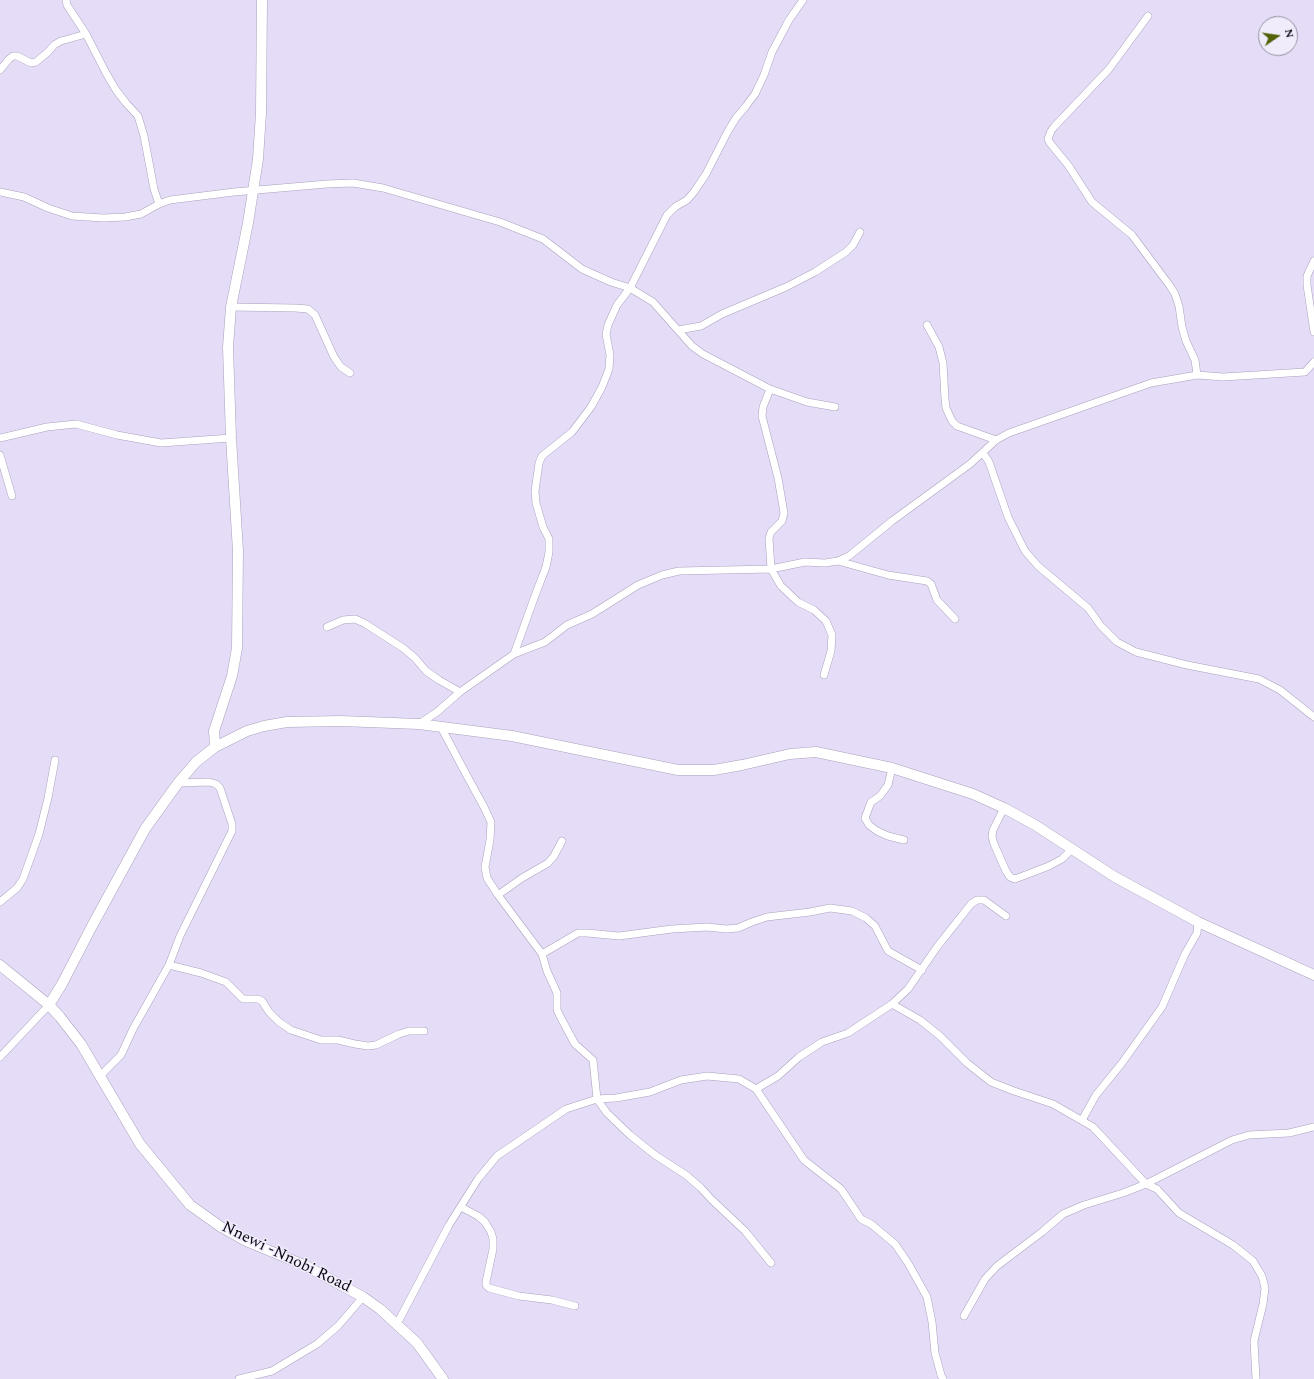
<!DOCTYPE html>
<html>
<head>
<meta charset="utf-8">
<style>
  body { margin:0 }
  #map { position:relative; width:1314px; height:1379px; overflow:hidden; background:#e5dcf8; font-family:Spectral,serif }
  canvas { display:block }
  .north { position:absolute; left:1258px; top:16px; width:40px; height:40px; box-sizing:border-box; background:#f1ecfc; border:1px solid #96929f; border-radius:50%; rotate:77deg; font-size:11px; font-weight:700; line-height:16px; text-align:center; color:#0d0a13 }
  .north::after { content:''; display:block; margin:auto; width:14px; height:18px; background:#516207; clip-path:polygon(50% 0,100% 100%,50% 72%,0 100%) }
</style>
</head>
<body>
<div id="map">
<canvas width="1314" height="1379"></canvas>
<div class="north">N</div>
</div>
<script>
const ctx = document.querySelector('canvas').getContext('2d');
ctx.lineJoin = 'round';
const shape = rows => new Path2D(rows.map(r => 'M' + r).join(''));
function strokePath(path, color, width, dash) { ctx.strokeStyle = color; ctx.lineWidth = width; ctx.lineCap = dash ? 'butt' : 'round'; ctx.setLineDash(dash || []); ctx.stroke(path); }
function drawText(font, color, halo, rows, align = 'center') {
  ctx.font = font + ' Spectral,serif'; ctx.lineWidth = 3; ctx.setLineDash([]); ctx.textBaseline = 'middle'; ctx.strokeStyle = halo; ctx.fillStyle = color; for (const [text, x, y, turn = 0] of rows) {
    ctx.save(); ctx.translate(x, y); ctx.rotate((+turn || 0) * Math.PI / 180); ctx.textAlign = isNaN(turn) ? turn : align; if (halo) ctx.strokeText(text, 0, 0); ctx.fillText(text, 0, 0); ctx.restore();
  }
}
const street = shape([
  [66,0,67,5,86,34,106,73,116,90,126,103,138,116,144,136,154,189,159,204],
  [1148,16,1109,69,1054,127,1051,131,1048,139,1050,143,1068,165,1092,202,1132,235,1170,286,1175,294,1179,306,1182,327,1186,341,1195,360,1197,375],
  [0,70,9,59,13,56,17,56,31,63,36,62,48,52,54,45,61,41,86,34],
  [0,192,24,197,48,208,72,216,103,218,125,217,141,214,159,204,170,200,234,192,327,184,353,183,383,188,500,222,543,239,582,269,611,282,630,288,653,302,692,346,703,354,770,389,807,402,835,407],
  [1314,261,1307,276,1307,285,1314,332],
  [231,307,295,308,308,309,315,315,334,357,341,367,350,373],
  [927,325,939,347,943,363,945,399,946,408,952,421,957,426,996,440],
  [678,330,701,326,722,314,786,287,815,272,846,252,853,245,860,232],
  [770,389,763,407,762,416,778,478,784,513,782,521,771,532,769,538,771,569,781,586,798,602,814,610,826,621,832,635,831,651,824,675],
  [0,438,47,427,76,424,117,435,161,443,231,438],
  [983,453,989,462,1008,517,1025,551,1038,566,1088,608,1101,626,1117,642,1136,652,1187,665,1259,679,1280,690,1314,717],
  [0,455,12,496],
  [838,561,888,575,927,581,931,584,937,600,955,619],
  [327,627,343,620,355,619,364,623,403,648,415,658,426,671,439,680,460,692],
  [514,654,536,593,546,567,549,552,549,539,543,527,536,503,535,491,539,463,542,456,572,432,591,407,602,387,609,369,610,355,606,334,608,325,617,305,630,288,667,215,675,207,687,200,694,192,706,174,728,131,736,118,746,106,755,94,764,75,772,52,780,37,789,20,803,0],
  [419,724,437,712,460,692,514,654,545,642,567,625,592,614,638,585,662,575,679,571,771,569,805,562,825,563,838,561,849,556,892,521,970,464,996,440,1009,433,1151,383,1197,375,1223,377,1305,372,1314,362],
  [441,727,466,774,484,807,491,822,490,840,485,867,487,878,498,895,542,954,547,971,557,993,557,1010,562,1020,575,1044,593,1060,597,1099,607,1113,630,1135,655,1155,686,1175,701,1188,711,1199,745,1231,771,1263],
  [892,768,888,785,880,796,871,802,865,818,869,825,877,831,888,836,904,840],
  [1004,808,993,830,992,836,994,844,1006,871,1010,877,1015,879,1049,866,1062,859,1072,849],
  [498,895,522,878,548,863,554,856,562,841],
  [0,902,17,888,23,879,39,834,48,798,55,760],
  [542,954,578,933,587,933,619,936,672,929,707,927,726,929,738,928,752,922,767,917,810,912,830,908,852,911,866,918,875,926,888,951,922,970],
  [169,965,201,973,226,982,243,999,258,999,262,1001,269,1012,279,1022,291,1030,321,1040,338,1040,355,1044,368,1046,376,1045,399,1034,409,1031,424,1031],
  [892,1004,920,1020,940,1036,967,1063,991,1082,1014,1091,1053,1104,1093,1127,1146,1184,1157,1189,1179,1213,1233,1245,1253,1261,1262,1276,1265,1288,1263,1304,1254,1341,1256,1379],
  [0,1057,49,1005],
  [100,1076,121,1055,133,1029,169,965,180,936,232,831,232,824,220,788,216,784,209,782,178,783],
  [756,1089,778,1076,799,1057,822,1042,848,1033,892,1004,908,989,937,947,971,904,977,900,984,900,1006,916],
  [1082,1120,1096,1095,1122,1063,1162,1007,1185,954,1197,933,1198,922],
  [461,1207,478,1216,485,1222,491,1232,493,1239,493,1249,486,1282,486,1285,489,1288,519,1296,552,1300,575,1306],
  [964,1316,985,1279,997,1266,1042,1232,1063,1214,1084,1205,1123,1193,1146,1184,1232,1140,1249,1135,1289,1133,1314,1127],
  [397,1324,449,1225,478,1179,497,1156,566,1109,597,1099,616,1098,650,1092,681,1080,707,1076,739,1079,756,1089,804,1160,841,1189,861,1219,871,1224,895,1244,908,1263,927,1297,932,1322,935,1353,941,1375,943,1379],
  [239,1379,272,1371,317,1344,338,1326,363,1297]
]);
const secondary = shape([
  [215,747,214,731,232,676,237,648,238,551,231,438,228,347,231,307,248,223,258,159,261,113,262,0],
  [0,965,49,1005,60,1017,81,1044,140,1144,190,1205,221,1227,246,1241,304,1265,363,1297,380,1309,417,1343,443,1379],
  [49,1005,62,984,92,926,145,829,178,783,196,762,215,747,247,731,264,726,287,722,341,721,419,724,512,736,678,770,714,770,742,765,790,754,816,752,892,768,973,794,1004,808,1035,825,1115,877,1198,922,1314,975]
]);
strokePath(street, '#aaa1bb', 8);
strokePath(secondary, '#aaa1bb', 11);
strokePath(street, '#fff', 7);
strokePath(secondary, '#fff', 10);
drawText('16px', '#0d0a13', '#f1ecfc', [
  ["Nnewi -Nnobi Road",286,1258,26]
]);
</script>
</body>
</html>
